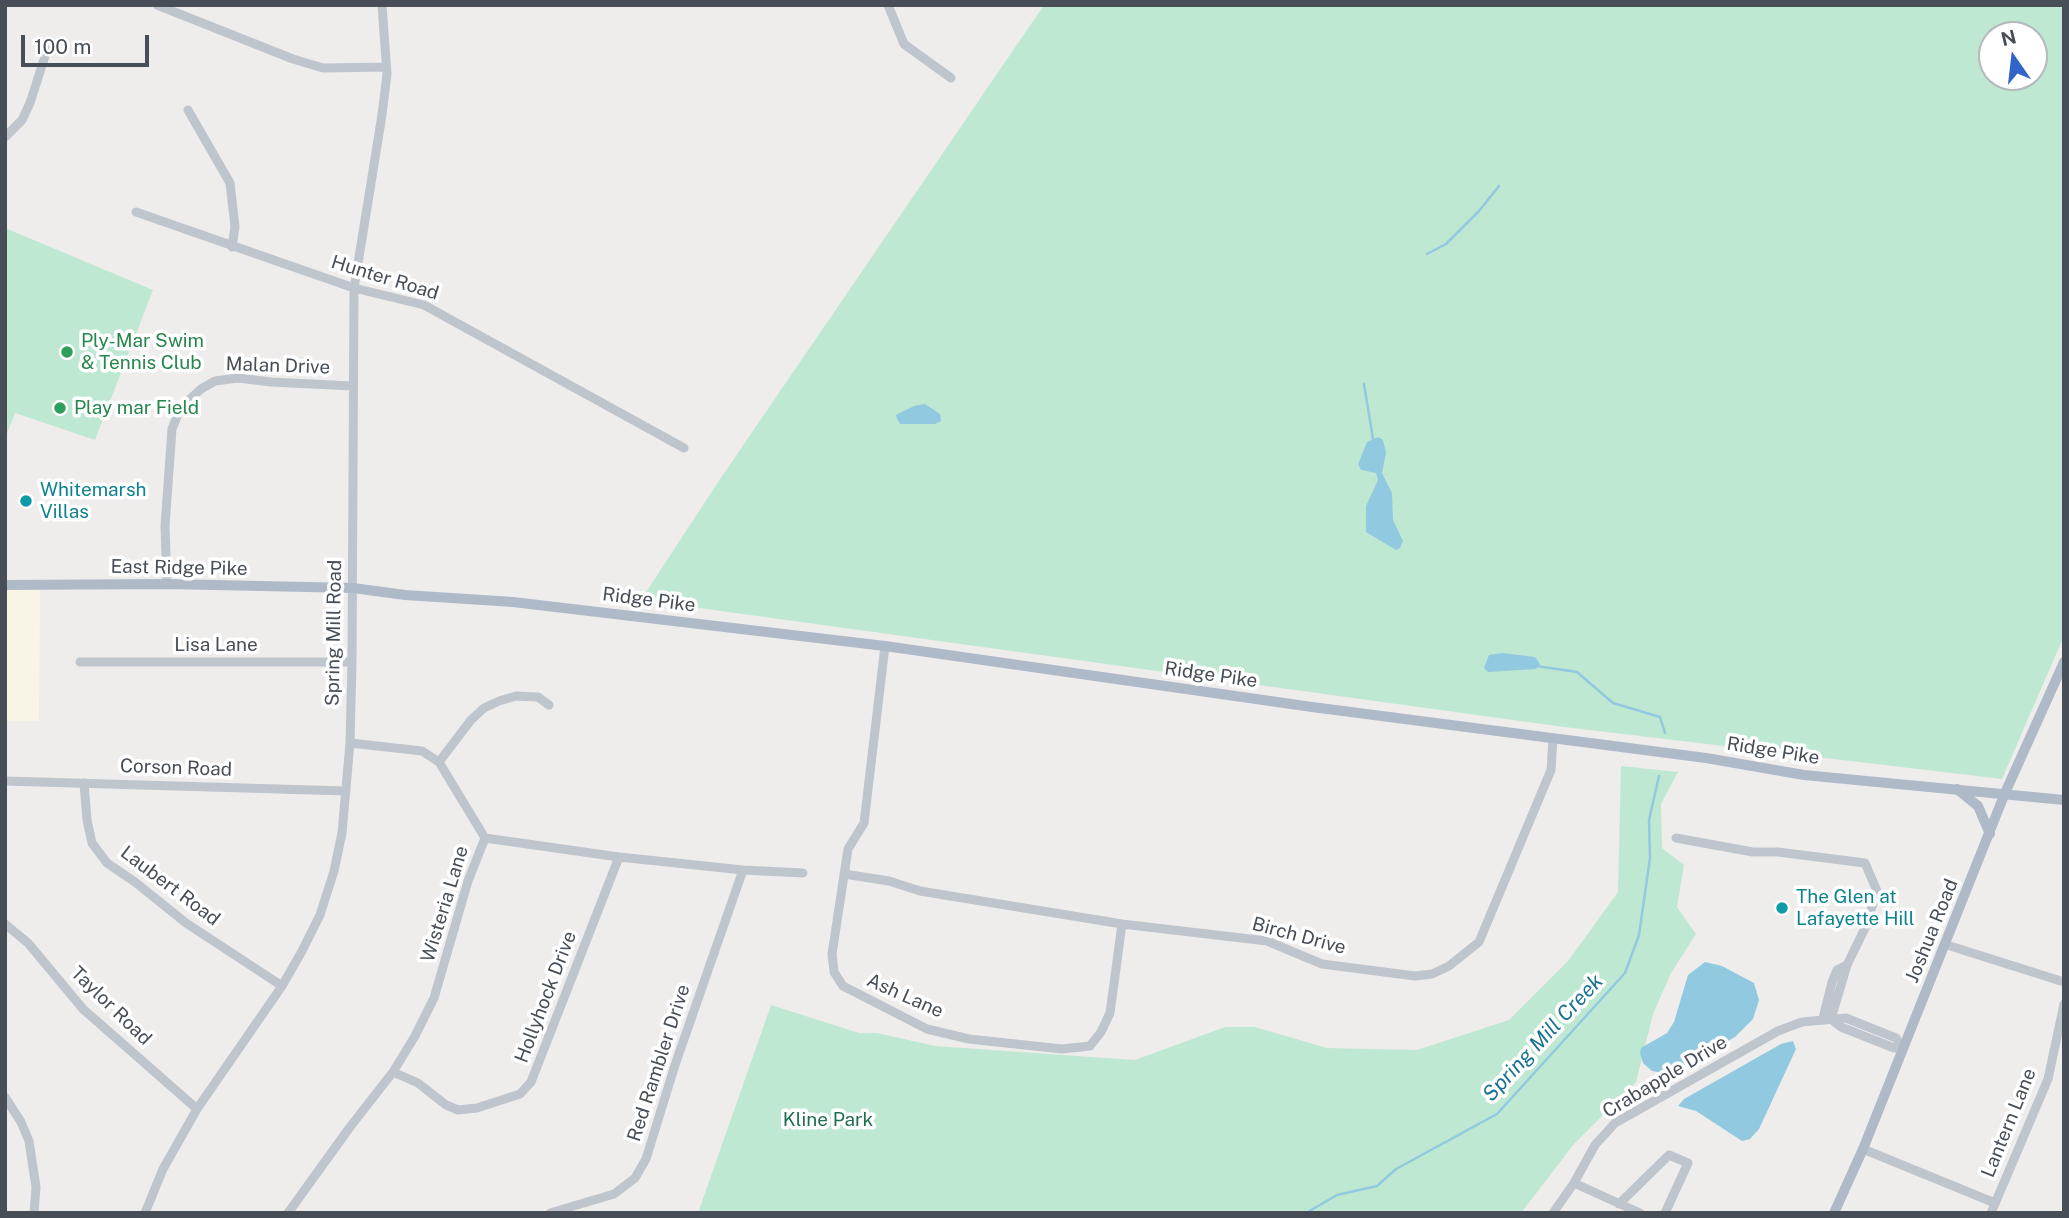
<!DOCTYPE html>
<html>
<head>
<meta charset="utf-8">
<style>
  body { margin:0 }
  #map { position:relative; width:2069px; height:1218px; overflow:hidden; background:#efecec; font-family:"Public Sans",sans-serif }
  canvas { display:block }
  .frame { position:absolute; inset:0; border:7px solid #474e57; pointer-events:none }
  .north { position:absolute; left:1978px; top:21px; width:70px; height:70px; box-sizing:border-box; background:#fff; border:2px solid #b5b8bc; border-radius:50%; rotate:346deg; font-size:19px; font-weight:700; line-height:28px; text-align:center; color:#474e57 }
  .north::after { content:''; display:block; margin:auto; width:24px; height:32px; background:#2e65c7; clip-path:polygon(50% 0,100% 100%,50% 72%,0 100%) }
  .scale { position:absolute; left:21px; top:35px; width:128px; height:32px; box-sizing:border-box; border:4px solid #474e57; border-top:0; padding-left:9px; font-size:21px; line-height:24px; white-space:nowrap; color:#474e57; -webkit-text-stroke:5px #fff; paint-order:stroke }
</style>
</head>
<body>
<div id="map">
<canvas width="2069" height="1218"></canvas>
<div class="frame"></div>
<div class="north">N</div>
<div class="scale">100 m</div>
</div>
<script>
const ctx = document.querySelector('canvas').getContext('2d');
ctx.lineJoin = 'round';
function fill(path, color) { ctx.fillStyle = color; ctx.fill(path, 'evenodd'); }
const shape = rows => new Path2D(rows.map(r => 'M' + r).join(''));
function strokePath(path, color, width, dash) { ctx.strokeStyle = color; ctx.lineWidth = width; ctx.lineCap = dash ? 'butt' : 'round'; ctx.setLineDash(dash || []); ctx.stroke(path); }
function drawText(font, color, halo, rows, align = 'center') {
  ctx.font = font + ' "Public Sans",sans-serif'; ctx.lineWidth = 7; ctx.setLineDash([]); ctx.textBaseline = 'middle'; ctx.strokeStyle = halo; ctx.fillStyle = color; for (const [text, x, y, turn = 0] of rows) {
    ctx.save(); ctx.translate(x, y); ctx.rotate((+turn || 0) * Math.PI / 180); ctx.textAlign = isNaN(turn) ? turn : align; if (halo) ctx.strokeText(text, 0, 0); ctx.fillText(text, 0, 0); ctx.restore();
  }
}
fill(shape([
  [5,585,40,585,39,721,5,721]
]), '#f9f5e6');
fill(shape([
  [1044,5,2064,5,2064,636,2002,779,1564,727,641,600,716,485],
  [1992,35,2034,35,2034,77,1992,77],
  [5,228,153,290,95,440,15,413,5,439],
  [1621,766,1678,772,1661,804,1662,848,1684,865,1677,907,1696,934,1671,973,1653,1014,1636,1082,1574,1144,1521,1213,698,1213,771,1005,859,1033,877,1033,935,1046,1135,1060,1225,1027,1255,1027,1327,1048,1417,1050,1509,1020,1568,961,1618,892]
]), '#bfe8d2');
fill(shape([
  [925,404,940,414,941,421,935,424,900,424,897,419,896,415,914,406],
  [1378,437,1383,440,1386,453,1382,473,1392,493,1393,520,1403,541,1400,548,1396,550,1366,532,1366,506,1378,480,1376,473,1361,470,1358,464,1367,442],
  [1502,653,1535,657,1540,664,1536,669,1488,672,1484,668,1489,655],
  [1705,962,1722,966,1754,983,1759,1000,1753,1019,1735,1037,1678,1069,1663,1073,1652,1071,1643,1063,1640,1053,1641,1048,1667,1033,1674,1022,1688,975],
  [1793,1041,1796,1049,1759,1129,1750,1139,1742,1141,1696,1111,1678,1106,1684,1099,1781,1044]
]), '#91cae0');
strokePath(shape([
  [1427,254,1446,244,1479,211,1499,186],
  [1364,384,1373,439],
  [1536,666,1577,672,1613,703,1660,717,1665,733],
  [1306,1213,1337,1195,1377,1186,1396,1169,1497,1114,1625,973,1639,935,1650,858,1649,820,1659,776]
]), '#91cae0', 2.5);
strokePath(shape([
  [157,5,293,59,323,68,386,67],
  [888,5,904,44,951,78],
  [188,110,230,183,235,227,232,247],
  [5,137,22,120,30,103,47,50],
  [136,212,354,288,424,305,684,448],
  [167,584,165,526,172,429,178,414,189,400,201,389,215,381,238,378,271,382,352,386],
  [885,646,864,823,848,849,832,954,834,972,843,986,927,1029,969,1039,1062,1049,1090,1046,1101,1032,1110,1013,1122,924],
  [80,662,352,662],
  [350,743,422,751,439,762,485,838],
  [439,762,471,720,484,708,499,701,516,696,538,697,549,705],
  [5,781,346,791],
  [84,783,87,820,92,843,107,863,135,882,186,923,282,986],
  [485,838,619,857,743,870,803,873],
  [1676,838,1753,852,1778,852,1865,863,1877,891,1866,926,1847,965,1831,1019],
  [844,874,889,881,920,891,1122,924,1267,941,1322,964,1415,976,1432,974,1449,966,1479,942,1551,770,1553,739],
  [5,924,28,943,83,1009,197,1109],
  [1947,945,2064,982],
  [1823,1018,1832,982,1837,970,1847,965],
  [1831,1019,1841,1027,1894,1048,1902,1048],
  [393,1072,418,1083,446,1105,458,1110,477,1108,520,1094,531,1082,619,857],
  [5,1097,21,1122,29,1141,36,1187,34,1213],
  [1863,1149,1995,1203],
  [1574,1183,1640,1213],
  [1619,1204,1669,1155,1688,1163,1665,1213],
  [145,1213,163,1169,197,1109,282,986,302,951,320,915,334,871,342,833,350,743,352,662,354,288,382,115,387,74,382,5],
  [288,1213,350,1127,393,1072,415,1036,434,998,468,881,485,838],
  [550,1213,614,1194,635,1178,646,1159,675,1065,743,870],
  [1553,1213,1574,1183,1595,1145,1615,1123,1778,1031,1802,1022,1846,1018,1896,1038,1902,1048],
  [1991,1213,2048,1079,2064,1004]
]), '#bfc5cd', 9);
strokePath(shape([
  [5,585,167,584,353,588,405,595,513,602,885,646,1312,707,1706,758,1804,775,2064,800],
  [1957,789,1978,806,1990,834],
  [1834,1213,1863,1149,2005,793,2064,662]
]), '#afbac8', 10);
for (const [x, y, r, color] of [
  [67,352,7,"#2e9e5b"],
  [60,408,7,"#2e9e5b"],
  [26,501,7,"#0f9aa8"],
  [1782,908,7,"#0f9aa8"]
]) { const dot = new Path2D(); dot.arc(x, y, r, 0, 2 * Math.PI); ctx.fillStyle = color; ctx.fill(dot); strokePath(dot, '#fff', 2.5); }
drawText('19px', '#474e57', '#fff', [
  ["Hunter Road",385,278,17],
  ["Malan Drive",278,366,2],
  ["East Ridge Pike",179,568,1],
  ["Ridge Pike",649,600,7],
  ["Spring Mill Road",334,633,-89],
  ["Lisa Lane",216,645],
  ["Ridge Pike",1211,675,8],
  ["Ridge Pike",1773,751,9],
  ["Corson Road",176,768,2],
  ["Laubert Road",170,886,37],
  ["Wisteria Lane",445,904,-73],
  ["Joshua Road",1932,931,-68],
  ["Birch Drive",1299,936,15],
  ["Ash Lane",905,996,24],
  ["Hollyhock Drive",546,997,-69],
  ["Taylor Road",111,1006,44],
  ["Red Rambler Drive",659,1063,-72],
  ["Crabapple Drive",1665,1077,-31],
  ["Lantern Lane",2009,1123,-68]
]);
drawText('19px', '#27864d', '#fff', [
  ["Ply-Mar Swim",81,341],
  ["& Tennis Club",81,363],
  ["Play mar Field",74,408]
], 'left');
drawText('19px', '#0d838f', '#fff', [
  ["Whitemarsh",40,490],
  ["Villas",40,512],
  ["The Glen at",1796,897],
  ["Lafayette Hill",1796,919]
], 'left');
drawText('19px', '#216f4e', '#fff', [
  ["Kline Park",828,1120]
]);
drawText('italic 21px', '#1d7294', '#fff', [
  ["Spring Mill Creek",1543,1038,-47]
]);
</script>
</body>
</html>
